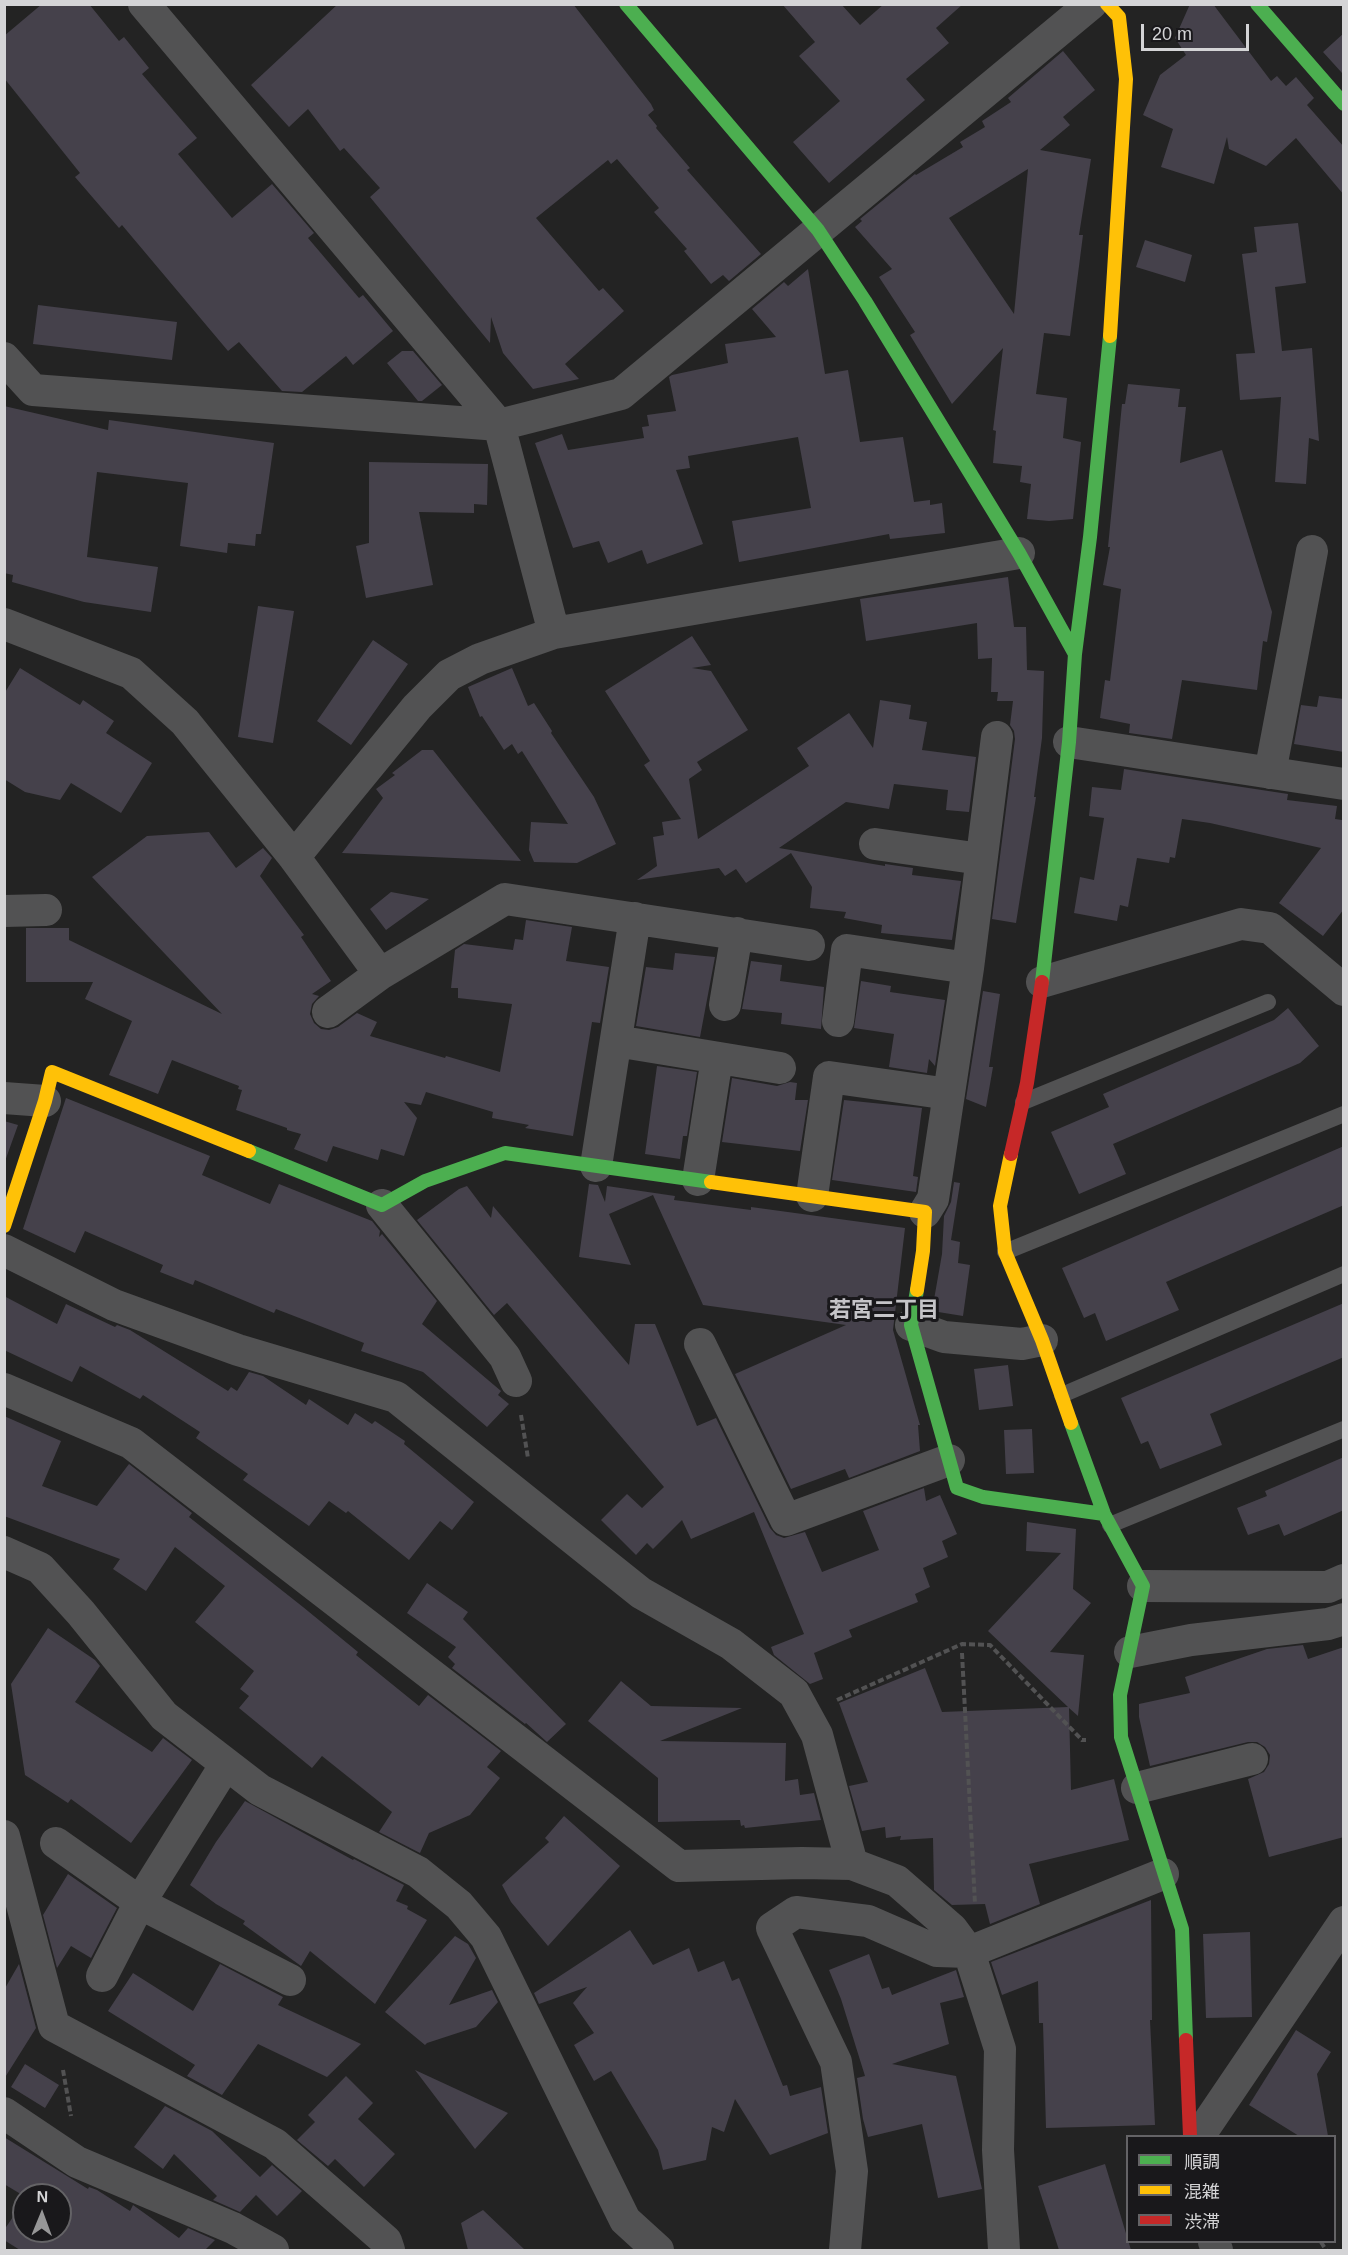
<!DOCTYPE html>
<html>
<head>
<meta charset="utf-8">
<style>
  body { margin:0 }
  #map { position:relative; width:1348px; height:2255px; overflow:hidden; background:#232323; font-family:Helvetica,"Noto Sans JP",sans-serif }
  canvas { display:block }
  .frame { position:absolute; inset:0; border:6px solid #d4d4d6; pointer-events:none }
  .legend { position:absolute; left:1126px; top:2135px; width:210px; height:108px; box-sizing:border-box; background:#19181b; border:2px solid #646366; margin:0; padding:8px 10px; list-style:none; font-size:18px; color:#d4d4d6 }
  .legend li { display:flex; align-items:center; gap:12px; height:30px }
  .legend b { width:30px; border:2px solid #646366 }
  .north { position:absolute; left:12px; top:2183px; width:60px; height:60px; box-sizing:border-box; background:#19181b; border:2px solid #646366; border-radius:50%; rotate:1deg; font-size:16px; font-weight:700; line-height:24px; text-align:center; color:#d4d4d6 }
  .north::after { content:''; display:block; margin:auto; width:21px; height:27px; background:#969697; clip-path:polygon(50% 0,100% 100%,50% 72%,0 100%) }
  .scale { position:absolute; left:1141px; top:24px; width:108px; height:27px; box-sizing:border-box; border:3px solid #d4d4d6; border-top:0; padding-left:8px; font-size:18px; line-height:21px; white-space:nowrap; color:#d4d4d6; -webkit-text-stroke:4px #19181b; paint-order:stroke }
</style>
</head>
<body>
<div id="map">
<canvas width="1348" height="2255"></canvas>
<div class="frame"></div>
<ul class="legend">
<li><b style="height:8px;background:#4caf50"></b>順調</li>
<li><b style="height:8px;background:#ffc107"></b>混雑</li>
<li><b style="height:8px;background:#c62828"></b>渋滞</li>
</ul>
<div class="north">N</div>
<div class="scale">20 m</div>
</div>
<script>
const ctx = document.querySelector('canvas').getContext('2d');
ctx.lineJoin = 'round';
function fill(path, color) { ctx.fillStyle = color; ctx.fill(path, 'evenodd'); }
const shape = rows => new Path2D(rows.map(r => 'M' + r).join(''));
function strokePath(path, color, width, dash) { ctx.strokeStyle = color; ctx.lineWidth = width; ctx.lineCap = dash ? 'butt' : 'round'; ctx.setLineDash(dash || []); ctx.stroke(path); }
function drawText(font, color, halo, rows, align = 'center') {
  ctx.font = font + ' Helvetica,"Noto Sans JP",sans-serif'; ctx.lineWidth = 6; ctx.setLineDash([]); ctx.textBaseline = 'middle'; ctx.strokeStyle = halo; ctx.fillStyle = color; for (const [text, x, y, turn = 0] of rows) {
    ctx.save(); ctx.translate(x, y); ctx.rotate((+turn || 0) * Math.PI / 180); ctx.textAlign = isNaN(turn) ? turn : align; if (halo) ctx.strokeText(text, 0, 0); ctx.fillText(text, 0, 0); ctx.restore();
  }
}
fill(shape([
  [42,4,89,4,119,41,124,37,149,68,142,74,197,138,178,154,232,218,272,184,314,233,308,238,359,298,363,295,393,331,353,365,346,356,302,392,282,391,239,342,228,351,122,225,119,228,75,177,80,173,4,78,4,36],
  [338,4,573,4,651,104,654,110,648,115,657,126,656,128,690,168,687,170,761,254,729,281,723,275,711,284,684,251,687,249,654,212,659,208,617,159,611,164,608,160,536,218,599,291,603,288,624,311,565,364,579,379,533,389,503,353,491,317,490,343,370,197,380,188,344,148,340,151,308,109,289,127,251,85],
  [782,4,841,4,860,25,884,4,963,4,936,28,949,43,906,79,925,100,829,183,793,142,840,101,799,56,815,42],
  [1190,4,1213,4,1271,81,1277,76,1286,86,1296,77,1314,98,1307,105,1344,147,1344,195,1296,138,1266,166,1229,149,1227,137,1214,184,1161,167,1173,129,1143,115,1160,75,1186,55,1175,38],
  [1344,33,1344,71,1342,73,1323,52],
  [1063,51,1095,90,1063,117,1070,125,1040,150,1091,159,1079,235,1083,235,1070,336,1044,333,1036,394,1067,398,1063,438,1081,442,1073,519,1049,521,1027,519,1031,484,1020,482,1022,466,993,463,996,431,993,430,1003,348,952,404,910,335,915,332,879,277,892,269,855,227,862,221,860,219,915,174,916,175,963,147,960,142,985,127,982,121,1011,102,1008,98],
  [1028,169,1014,314,949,218],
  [1298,223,1306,283,1275,287,1282,351,1312,348,1319,441,1309,438,1306,484,1275,482,1281,397,1240,400,1236,354,1255,353,1242,254,1257,252,1254,227],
  [1145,240,1192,255,1185,282,1136,267],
  [808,269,825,374,848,370,860,442,903,437,914,502,930,500,930,505,942,503,945,533,890,539,889,534,739,562,732,521,811,508,798,437,688,456,690,468,676,470,703,544,647,564,642,550,608,563,599,541,573,548,535,443,562,434,568,450,644,438,642,427,649,426,647,415,676,411,669,377,672,375,728,363,725,344,776,337,752,309,784,282,788,286],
  [38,305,177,322,172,360,33,344],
  [402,351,413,351,442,385,422,401,418,401,387,363],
  [1128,384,1180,389,1178,407,1186,407,1180,463,1222,450,1272,612,1267,642,1263,641,1257,690,1182,680,1172,739,1129,733,1130,724,1100,718,1105,680,1110,681,1121,589,1103,585,1110,547,1108,547,1122,404,1125,404],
  [4,406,108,430,109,420,274,443,261,534,256,534,255,546,228,543,227,553,180,546,188,483,97,472,87,557,158,567,151,612,84,602,12,582,13,575,4,573],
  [369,462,488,464,487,505,474,504,474,513,419,512,433,585,366,598,356,546,369,543],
  [1008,577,1014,627,1026,627,1027,670,1044,671,1042,738,1034,797,1036,797,1016,923,992,919,1015,739,1014,731,1010,725,1013,701,997,701,998,692,991,692,992,658,978,659,977,623,866,641,860,599],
  [258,606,294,611,273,743,238,737],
  [692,636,711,665,692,668,711,671,748,730,697,762,702,770,689,779,698,839,809,766,797,748,849,713,873,748,880,700,911,705,909,719,927,722,922,750,976,757,969,812,946,810,948,790,894,784,889,809,846,802,779,848,885,866,885,864,913,868,912,875,961,881,952,940,881,933,882,925,844,918,846,912,810,908,812,887,791,853,746,883,736,869,725,876,719,868,637,880,657,866,653,837,664,835,662,822,681,819,644,765,650,761,605,691],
  [373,640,408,664,351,745,317,721],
  [20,668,80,705,83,700,114,721,106,733,152,763,121,813,71,783,60,800,25,792,4,779,4,694],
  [512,668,528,706,534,703,552,731,551,733,594,797,616,844,577,863,534,862,529,850,531,822,568,824,522,751,518,754,512,744,504,750,482,716,480,717,468,687],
  [1319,696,1344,699,1344,752,1294,744,1301,705,1317,707],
  [422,750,433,750,521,861,342,853,383,798,376,789,395,775,392,773],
  [1124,769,1288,794,1287,800,1337,806,1335,819,1342,820,1344,818,1344,909,1323,936,1279,903,1321,848,1210,823,1182,819,1175,858,1170,857,1169,863,1137,858,1128,907,1120,905,1117,921,1074,913,1080,877,1094,880,1104,818,1089,816,1092,787,1121,790],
  [209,832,236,868,263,848,272,858,260,876,304,935,301,937,331,981,312,994,319,996,312,1004,310,1014,314,1023,321,1029,329,1030,338,1027,357,1013,377,1022,370,1036,445,1058,446,1056,500,1072,512,1004,458,998,458,988,451,988,455,950,464,944,513,950,515,939,523,940,526,920,572,927,566,961,609,967,600,1023,592,1022,573,1136,525,1128,529,1125,492,1118,493,1112,426,1092,421,1105,404,1102,417,1118,404,1156,381,1149,378,1160,333,1146,327,1162,294,1149,301,1134,287,1130,287,1128,236,1110,242,1090,238,1089,239,1086,172,1060,158,1094,109,1075,132,1021,85,999,93,982,26,982,26,928,69,928,69,940,222,1014,92,877,147,836],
  [391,892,429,899,386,930,370,909],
  [675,953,715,957,700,1037,636,1026,646,967,673,970],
  [751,961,782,965,780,981,824,987,821,1029,781,1024,782,1013,742,1009],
  [861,981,891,986,890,992,945,1000,935,1066,929,1059,927,1073,889,1067,894,1034,854,1028],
  [983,991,1000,994,989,1067,993,1067,986,1107,966,1099],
  [1288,1008,1319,1046,1300,1063,1113,1144,1126,1174,1079,1194,1051,1132,1109,1107,1103,1094,1274,1020],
  [657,1066,697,1072,687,1136,683,1136,680,1159,645,1154],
  [732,1078,777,1086,790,1082,797,1083,795,1100,808,1100,800,1151,722,1142],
  [66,1098,210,1156,202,1175,270,1204,279,1184,372,1221,380,1231,379,1237,382,1234,437,1301,422,1324,501,1391,498,1395,509,1404,487,1427,423,1372,361,1351,364,1343,276,1309,274,1313,195,1280,193,1285,160,1272,163,1265,85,1231,75,1253,23,1229],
  [844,1100,922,1108,913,1176,918,1177,916,1192,832,1180],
  [4,1121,18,1125,4,1164],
  [1344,1146,1344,1205,1166,1282,1179,1310,1106,1341,1095,1313,1084,1318,1062,1268],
  [954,1182,960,1183,951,1240,960,1242,958,1263,970,1265,963,1316,932,1311,942,1254,944,1216,951,1202],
  [589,1184,598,1185,605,1202,607,1186,675,1196,674,1200,751,1210,751,1207,905,1228,893,1330,920,1425,918,1425,920,1451,849,1478,845,1469,791,1489,735,1374,846,1325,703,1305,653,1195,609,1214,631,1265,579,1257],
  [467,1186,491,1218,493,1206,629,1365,635,1324,655,1324,697,1426,716,1418,770,1528,776,1535,784,1538,805,1532,822,1572,879,1550,863,1511,924,1488,926,1501,940,1495,957,1534,942,1541,948,1557,923,1568,930,1587,915,1594,918,1602,849,1630,852,1637,814,1653,823,1679,810,1684,774,1655,771,1647,804,1634,754,1512,691,1539,682,1520,653,1549,647,1543,636,1555,601,1520,627,1494,642,1508,664,1487,507,1303,494,1315,417,1220,459,1189],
  [4,1296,57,1324,66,1304,115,1327,117,1325,130,1330,228,1391,231,1387,237,1391,249,1372,263,1376,306,1405,309,1399,348,1425,355,1413,372,1424,375,1421,405,1441,404,1444,474,1502,452,1530,440,1521,409,1560,348,1511,346,1513,329,1501,309,1526,243,1480,248,1474,196,1438,200,1432,143,1395,140,1399,80,1366,72,1382,4,1350],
  [1344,1303,1344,1357,1210,1414,1222,1445,1160,1469,1148,1441,1141,1444,1121,1398],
  [1008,1365,1013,1406,979,1410,974,1369],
  [4,1416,61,1441,42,1486,97,1506,129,1464,192,1513,189,1517,303,1607,358,1652,356,1655,419,1706,428,1695,501,1751,487,1767,500,1778,470,1815,429,1833,420,1853,379,1832,392,1812,322,1756,312,1768,239,1708,249,1696,240,1689,254,1671,195,1622,225,1586,175,1547,146,1591,113,1569,120,1559,4,1516],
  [1032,1429,1034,1473,1006,1474,1004,1430],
  [1344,1457,1344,1510,1284,1536,1279,1524,1248,1535,1237,1508,1267,1496,1265,1491],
  [1027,1522,1076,1529,1073,1589,1091,1603,1050,1652,1084,1655,1078,1716,1069,1708,1071,1790,1114,1779,1129,1840,1029,1864,1040,1904,990,1924,985,1904,952,1905,934,1890,933,1838,900,1840,901,1836,886,1838,885,1827,862,1831,849,1786,868,1782,839,1703,925,1668,942,1712,1068,1707,988,1631,1061,1553,1026,1551],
  [427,1583,468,1612,463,1619,566,1724,547,1742,526,1723,525,1724,452,1668,455,1664,448,1657,456,1647,407,1613],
  [48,1628,95,1660,100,1666,75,1702,152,1752,163,1738,192,1760,131,1843,71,1799,68,1803,25,1775,11,1684],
  [1303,1645,1308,1659,1344,1647,1344,1837,1269,1857,1248,1779,1264,1772,1269,1764,1270,1755,1265,1747,1257,1742,1248,1742,1150,1766,1139,1717,1139,1704,1190,1693,1185,1677,1267,1649],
  [621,1681,651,1706,742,1708,660,1741,786,1743,785,1781,798,1779,800,1795,814,1793,821,1820,745,1828,744,1825,741,1826,740,1820,658,1822,658,1778,588,1721],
  [245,1801,353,1860,354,1859,404,1885,396,1901,408,1906,407,1909,427,1920,375,2004,310,1951,301,1966,243,1924,245,1921,216,1904,190,1885,216,1842],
  [564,1816,620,1866,548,1946,511,1902,502,1885,549,1842,545,1838],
  [68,1874,117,1908,91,1958,71,1946,57,1968,43,1915],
  [1151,1900,1152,2020,1150,2020,1155,2125,1046,2128,1043,2023,1039,2023,1038,1981,1002,1995,991,1962],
  [630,1930,653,1965,689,1948,698,1972,724,1961,732,1981,739,1978,783,2086,787,2085,790,2096,821,2087,828,2133,770,2155,735,2099,724,2132,712,2127,706,2160,663,2170,658,2150,611,2071,594,2081,574,2045,594,2033,573,2003,587,1987,539,2004,534,1993],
  [1250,1932,1252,2017,1206,2018,1203,1934],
  [455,1936,468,1944,476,1958,449,2005,492,1990,498,2002,476,2027,427,2043,425,2045,385,2012],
  [869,1954,882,1989,889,1987,892,1995,956,1970,964,1997,940,2003,949,2044,892,2064,956,2076,982,2189,938,2198,922,2124,868,2137,863,2119,857,2078,865,2076,841,1999,829,1970],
  [19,1964,36,2028,4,2079,4,1990],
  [220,1964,283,1997,278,2005,361,2044,327,2077,258,2044,222,2095,187,2076,195,2065,108,2011,133,1973,193,2011],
  [1296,2030,1331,2052,1317,2074,1328,2136,1299,2136,1249,2105],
  [25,2064,59,2085,45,2108,11,2087],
  [415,2070,508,2113,475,2149],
  [346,2076,373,2103,358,2119,395,2154,364,2187,335,2159,328,2166,297,2140,315,2122,308,2115],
  [165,2106,212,2131,260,2177,272,2165,302,2191,277,2216,256,2195,240,2212,213,2200,217,2196,174,2154,163,2169,134,2147],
  [4,2137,88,2189,89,2187,97,2190,130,2211,133,2205,179,2238,188,2228,215,2240,205,2250,20,2250,4,2240,4,2230,24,2201,24,2231,60,2231,60,2195,24,2196,4,2184],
  [1105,2164,1131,2250,1059,2250,1038,2186],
  [483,2210,525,2250,468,2250,461,2223]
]), '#45414b');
strokePath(shape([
  [521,1415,528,1458],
  [962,1653,975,1904],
  [837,1700,962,1644,990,1645,1082,1740,1086,1740],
  [63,2070,71,2116],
  [1321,2242,1326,2250]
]), '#525253', 4, [6, 3]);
strokePath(shape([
  [1023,1102,1268,1002],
  [1005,1252,1344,1114],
  [1062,1395,1344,1274],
  [1110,1525,1344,1429]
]), '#525253', 16);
strokePath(shape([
  [144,4,499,425,554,633],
  [4,358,33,390,499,425,621,394,1091,4],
  [4,624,131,673,185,722,294,857,380,974],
  [1069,742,1344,784],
  [1270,773,1312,551],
  [875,844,981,859],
  [294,857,417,707,449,675,480,659,554,633,1019,553],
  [4,911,46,910],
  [1042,982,1241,924,1270,928,1344,990],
  [725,1005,737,933],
  [328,1012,380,974,505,899,809,945],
  [838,1021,847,950,968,968],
  [616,1041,780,1068],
  [4,1098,45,1101],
  [596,1166,635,918],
  [698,1180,717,1058],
  [812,1196,829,1077,949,1094],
  [382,1205,505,1357,516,1381],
  [925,1212,933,1199,968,968,997,737],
  [4,1250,114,1305,238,1350,396,1397,641,1593,731,1644,794,1693,817,1735,852,1864],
  [911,1325,944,1337,1022,1344,1042,1340],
  [700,1344,786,1520,949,1460],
  [4,1389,131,1443,679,1866,802,1863,852,1864,897,1881,952,1929,969,1952,1163,1874],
  [4,1552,40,1568,81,1613,164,1716,260,1790,418,1872,459,1905,486,1937,625,2220,658,2250],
  [1143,1586,1328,1587,1344,1580],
  [1130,1652,1191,1640,1328,1624,1344,1619],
  [1137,1788,1252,1759],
  [4,1836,54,2026,275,2144,386,2241,389,2250],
  [56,1843,147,1907,290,1980],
  [102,1976,140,1902,226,1764],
  [4,2113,77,2162,233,2228,273,2250],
  [1199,2136,1344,1922],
  [1214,2242,1217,2250],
  [845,2250,852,2171,836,2062,772,1928,796,1912,868,1921,937,1951,969,1952,1000,2049,998,2150,1004,2250]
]), '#525253', 32);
strokePath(shape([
  [626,4,818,230,865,301,1019,553,1075,654],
  [1257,4,1344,104],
  [1042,982,1069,742,1075,654,1090,537,1110,336],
  [249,1151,382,1205,425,1181,505,1153,711,1182],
  [917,1290,911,1325,957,1488,983,1497,1104,1514],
  [1071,1423,1104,1514,1143,1586,1120,1695,1121,1737,1182,1929,1186,2040]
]), '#4caf50', 14);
strokePath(shape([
  [1107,4,1119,17,1126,79,1110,336],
  [1011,1154,1000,1206,1005,1252,1042,1340,1071,1423],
  [711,1182,925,1212,923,1251,917,1290],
  [4,1226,45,1101,52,1072,249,1151]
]), '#ffc107', 14);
strokePath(shape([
  [1011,1154,1027,1083,1042,982],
  [1186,2040,1190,2136]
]), '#c62828', 14);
drawText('bold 22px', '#c5c4c8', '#19181b', [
  ["若宮二丁目",884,1311]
]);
</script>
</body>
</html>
